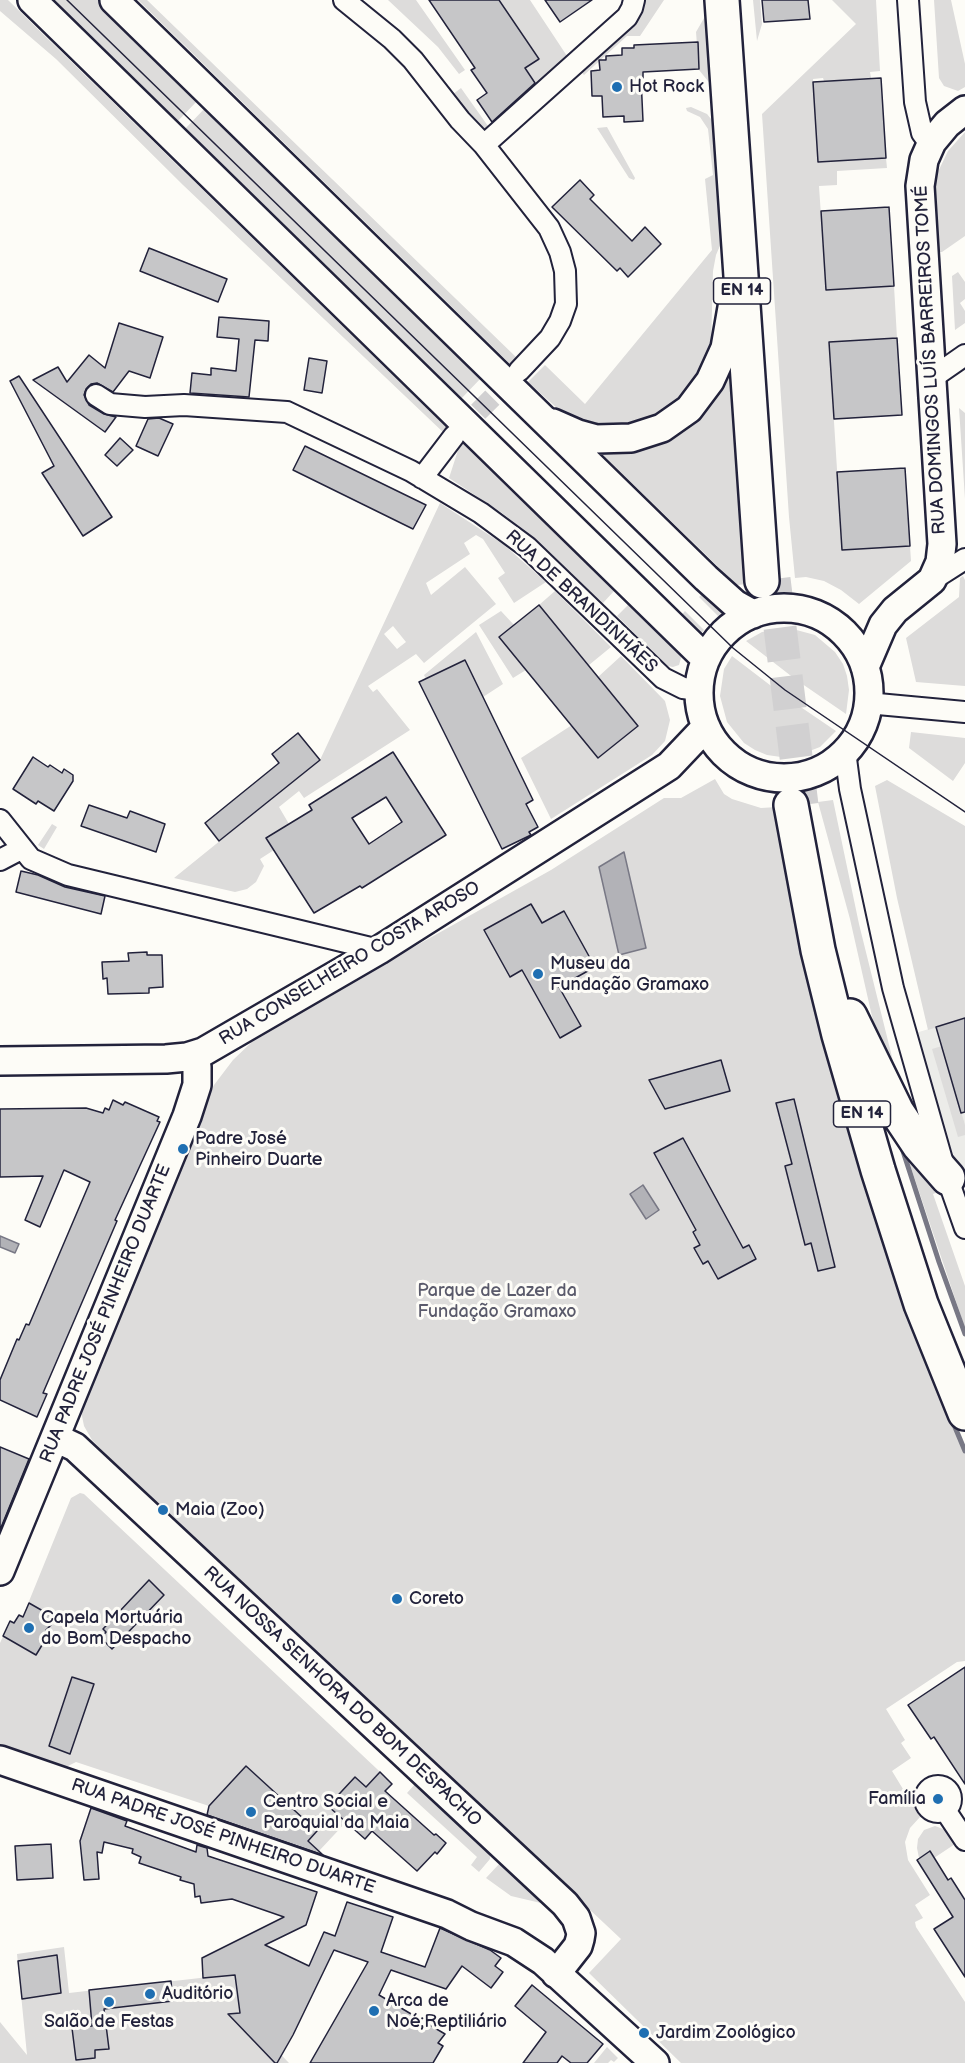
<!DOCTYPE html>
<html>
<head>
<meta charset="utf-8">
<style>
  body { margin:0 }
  canvas { display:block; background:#fdfcf7 }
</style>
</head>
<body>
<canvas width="965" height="2063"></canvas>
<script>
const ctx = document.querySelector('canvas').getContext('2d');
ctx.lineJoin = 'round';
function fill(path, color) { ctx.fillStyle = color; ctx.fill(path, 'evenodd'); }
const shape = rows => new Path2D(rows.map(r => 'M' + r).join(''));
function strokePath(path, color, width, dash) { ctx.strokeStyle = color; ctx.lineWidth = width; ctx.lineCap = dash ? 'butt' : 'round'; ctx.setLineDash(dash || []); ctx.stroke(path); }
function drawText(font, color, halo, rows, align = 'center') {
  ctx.font = font + ' "Balsamiq Sans",sans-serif'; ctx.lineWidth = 6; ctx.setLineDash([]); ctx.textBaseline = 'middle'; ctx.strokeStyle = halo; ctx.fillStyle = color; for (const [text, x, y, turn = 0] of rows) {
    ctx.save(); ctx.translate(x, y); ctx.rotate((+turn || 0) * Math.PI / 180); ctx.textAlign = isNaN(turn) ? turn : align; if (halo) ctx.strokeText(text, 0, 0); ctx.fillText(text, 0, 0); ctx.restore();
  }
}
fill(shape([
  [965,1018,965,1176,950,1180,909,1035]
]), '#ecece9');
fill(shape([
  [0,0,8,0,449,430,445,434,183,185,56,59,0,11],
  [48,0,98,0,199,99,176,123],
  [138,0,147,0,517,358,511,365,506,360],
  [388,0,416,0,465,70,459,74,438,47],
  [499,0,530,0,567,56,535,84,525,68,539,58],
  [639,0,664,0,640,36,627,36,584,75,577,67],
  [753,0,760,0,762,24,757,41],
  [832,0,876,0,880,71,870,72,871,78,824,81,823,78,813,79,818,162,886,158,887,168,837,171,837,185,819,186,826,290,894,286,897,338,829,342,842,549,910,546,911,561,859,604,841,590,824,581,806,577,795,578,789,517,762,114,856,24],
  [934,0,951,0,965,64,965,87,958,91,944,86,939,78],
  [707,13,712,86,699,70,696,32],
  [461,88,488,126,481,133,448,98],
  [207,106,482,377,460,400,183,131],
  [691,107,707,114,715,124,725,234,716,255,713,271,711,348,697,383,665,413,612,431,590,425,558,409,528,382,545,365,585,404,712,250,705,179,713,175,708,129,700,117,687,111,686,108],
  [607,127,635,178,634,180,629,178,597,128],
  [965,132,965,236,942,252,935,252,933,190,935,178,948,151],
  [958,272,965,282,965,299,960,303,965,311,965,323,955,330,952,276],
  [729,370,732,371,748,584,737,585,599,451,622,447],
  [959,408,965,413,965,499],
  [461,441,614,591,603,603,525,531,502,513,449,478],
  [440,503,503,544,546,582,514,603,498,578,505,573,483,539,476,535,464,543,470,554,426,583,431,595,465,567,496,604,424,663,416,654,368,686,373,692,377,689,410,730,304,798,299,791,279,807,289,824,267,838,274,850,260,859,264,866,256,882,247,889,235,892,174,878,320,760],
  [393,626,406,642,397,649,384,634],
  [963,576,965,580,965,686,916,682,906,638,959,597,960,578],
  [555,591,611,647,589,665,539,605],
  [705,591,725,610,718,616,699,597],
  [628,605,679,653,681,658,679,665,673,667,668,666,617,616],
  [501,611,514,625,526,670,513,678,479,625],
  [685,611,704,630,698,637,679,618],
  [789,628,815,635,835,652,843,664,847,676,849,690,846,714,795,679,746,641,762,632],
  [476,632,503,684,483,697,465,660,426,679,424,675],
  [621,656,665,701,670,720,665,741,652,755,551,819,521,758,572,725,599,758,638,727,598,677],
  [732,656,783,695,836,731,820,747,794,757,781,757,767,755,755,750,744,743,727,722,720,696,724,669],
  [911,732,965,738,965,763,953,781,909,748],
  [715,779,724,794,732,799,761,808,777,807,800,948,839,1098,875,1215,914,1328,965,1454,965,1661,957,1662,886,1709,905,1740,901,1743,911,1758,892,1771,920,1817,910,1828,905,1842,908,1860,930,1895,915,1905,923,1918,915,1922,916,1927,965,2002,965,2063,681,2063,589,1973,621,1939,115,1464,92,1440,84,1426,81,1411,81,1401,205,1102,214,1085,233,1060,256,1038,289,1017,551,870,664,798,681,798],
  [887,780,965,826,965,1018,928,1030,897,898,875,786],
  [833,800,859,924,893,1061,905,1101,915,1099,926,1139,885,1067,871,1012,850,919,818,802],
  [52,824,57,827,44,849,38,845],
  [942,1046,965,1125,965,1135,958,1137,932,1049],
  [899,1132,943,1190,933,1194,965,1286,965,1328],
  [80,1493,84,1494,393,1784,383,1795,376,1790,319,1851,299,1831,246,1766,209,1806,76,1762,64,1768,0,1747,0,1643,10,1621,14,1623,19,1615,23,1616,71,1498],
  [416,1783,490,1854,490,1859,479,1872,471,1865,477,1857,407,1793],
  [935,1826,946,1830,955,1844,934,1858,930,1851,919,1858,917,1848,918,1839,924,1830],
  [500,1863,545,1904,511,1896,486,1878],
  [64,1947,69,1993,235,1974,241,2013,289,2063,0,2063,0,2022,27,2055,17,1954],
  [607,2047,618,2058,614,2062,611,2060,608,2063,594,2063]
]), '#dddcdb');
const water = shape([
  [624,852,646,948,619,955,599,867,624,852],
  [643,1185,659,1210,646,1219,630,1194,643,1185],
  [0,1236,19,1244,15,1253,0,1247,0,1236]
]);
fill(water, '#b2b2b7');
strokePath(water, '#787885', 1.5);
strokePath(shape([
  [901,1145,939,1262,965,1334],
  [952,1420,965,1451]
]), '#787885', 5);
const building = shape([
  [429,0,499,0,539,59,525,68,535,83,492,122,477,100,487,93,471,70,475,68,429,0],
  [545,0,592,0,560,22,545,0],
  [762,0,808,0,810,19,764,22,762,0],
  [698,42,699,69,643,72,643,78,641,78,643,121,624,122,624,116,603,117,602,96,592,96,591,71,600,70,599,60,606,60,606,56,622,55,622,48,634,48,634,45,698,42],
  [881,78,886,158,818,162,813,82,881,78],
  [580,180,594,195,590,199,632,241,645,227,661,244,628,277,620,268,617,271,552,207,580,180],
  [889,207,894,286,826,290,821,211,889,207],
  [149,248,227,279,218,302,140,271,149,248],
  [219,317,269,321,268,341,255,340,249,397,190,393,192,373,211,375,211,368,236,371,239,339,217,337,219,317],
  [119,323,163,337,150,378,129,371,113,392,97,383,91,384,86,389,84,395,89,405,104,414,116,417,105,432,33,380,58,367,67,382,89,355,105,368,119,323],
  [897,338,902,415,834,419,829,342,897,338],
  [309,358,327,361,322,393,304,390,309,358],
  [19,376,112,517,83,536,42,473,54,466,10,381,19,376],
  [159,418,173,424,158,456,136,446,148,419,159,418],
  [120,438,133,450,117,466,105,455,120,438],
  [305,446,426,505,413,529,293,470,305,446],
  [905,468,910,546,842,550,837,472,905,468],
  [539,605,638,726,598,758,499,637,539,605],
  [465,660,533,800,526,804,538,827,529,832,531,835,502,849,419,682,465,660],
  [298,733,320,760,219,841,205,823,279,763,272,754,298,733],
  [393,752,446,835,362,888,360,886,314,913,266,838,312,810,309,805,393,752],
  [386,797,402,822,369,844,352,818,386,797],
  [33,757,48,767,50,765,62,773,64,769,73,775,73,781,54,811,38,801,36,804,13,789,33,757],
  [89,805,127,818,130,811,165,824,156,852,81,826,89,805],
  [21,871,38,875,65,887,105,896,101,914,16,892,21,871],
  [531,904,542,923,564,911,595,967,559,987,581,1026,560,1038,522,970,510,977,484,930,531,904],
  [147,952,147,955,162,955,163,987,149,988,149,993,108,994,107,978,103,979,102,962,129,961,128,953,147,952],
  [965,1018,965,1112,961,1113,936,1027,965,1018],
  [721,1060,730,1091,665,1109,649,1080,721,1060],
  [794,1099,835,1267,818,1271,811,1243,805,1245,785,1166,792,1164,776,1103,794,1099],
  [113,1100,123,1105,125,1102,159,1117,157,1121,160,1122,115,1220,117,1221,43,1393,47,1394,37,1417,0,1400,0,1380,17,1339,19,1340,26,1324,29,1325,90,1182,64,1170,40,1227,25,1220,43,1176,0,1177,0,1109,86,1108,103,1113,105,1108,109,1110,113,1100],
  [683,1138,743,1248,749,1245,756,1259,718,1279,708,1261,703,1264,694,1248,700,1245,693,1232,696,1230,654,1153,683,1138],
  [0,1447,29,1459,0,1530,0,1447],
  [149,1580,164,1595,112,1649,101,1638,106,1632,103,1629,149,1580],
  [29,1603,57,1619,46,1630,50,1632,36,1655,3,1636,10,1621,14,1623,19,1615,23,1617,29,1603],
  [965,1667,965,1784,934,1737,931,1739,908,1705,965,1667],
  [72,1677,94,1684,70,1754,49,1746,72,1677],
  [246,1766,317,1831,308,1841,323,1855,207,1815,209,1806,246,1766],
  [380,1772,392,1784,385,1791,434,1835,436,1834,446,1843,437,1854,435,1852,417,1871,372,1831,365,1839,328,1806,355,1777,366,1787,380,1772],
  [91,1808,127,1821,125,1826,196,1852,197,1845,207,1848,208,1856,317,1892,306,1925,265,1945,309,1966,324,1932,335,1936,347,1902,393,1917,381,1952,425,1967,440,1928,490,1950,501,1958,495,1966,503,1972,491,1988,462,1966,446,1989,391,1970,379,1995,445,2034,438,2043,443,2046,433,2063,310,2063,368,1962,334,1950,293,2035,277,2063,275,2063,228,2014,240,2013,235,1975,203,1978,202,1958,284,1917,232,1899,201,1903,200,1896,195,1897,194,1884,180,1880,181,1877,139,1863,141,1857,132,1853,133,1849,104,1842,102,1853,97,1852,99,1879,84,1880,80,1841,91,1808],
  [51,1844,53,1878,17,1880,15,1846,51,1844],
  [930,1851,948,1880,951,1878,965,1900,965,1977,934,1929,953,1917,917,1860,930,1851],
  [57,1955,61,1993,22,1999,18,1961,57,1955],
  [171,1981,173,2001,104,2009,109,2049,95,2050,95,2058,76,2060,72,2028,92,2026,89,1990,171,1981],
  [532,1985,603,2044,587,2063,571,2063,562,2056,557,2063,523,2063,546,2032,515,2006,532,1985]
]);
fill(building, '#c6c6c8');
strokePath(building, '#22223b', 1.5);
strokePath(shape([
  [457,433,515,375]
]), '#d1d0d1', 20, [20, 10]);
strokePath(shape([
  [774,579,802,805]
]), '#d1d0d1', 33, [33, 16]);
const street = shape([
  [344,0,392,39,413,60,460,120,484,145],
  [908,0,915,102,922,133,931,145],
  [519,371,550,338,560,321,566,304,565,271,560,252,549,228,484,145,627,17,632,8,634,0],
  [932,378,965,355],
  [96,395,110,404,145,407,184,405,287,412,411,471,481,513,527,547,663,678,683,688,699,690],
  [422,478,454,436],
  [932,580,965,559],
  [867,703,965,712],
  [845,751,850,789,893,988,946,1174,965,1228],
  [0,820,31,859,68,875,379,950],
  [0,860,21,849],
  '925 1799a13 13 0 1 1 26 0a13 13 0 1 1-26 0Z',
  [945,1810,965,1840]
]);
const secondary = shape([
  [32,0,706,659],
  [114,0,706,578,735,604,753,614],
  [553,423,578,434,596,439,631,438,662,428,689,409,710,381,725,348,734,296],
  '699 693a85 85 0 1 1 170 0a85 85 0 1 1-170 0Z',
  [865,667,883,625,895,610,932,580,940,562,942,544,920,186,924,160,932,142,947,124,965,110],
  [0,1061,166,1059,187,1057,203,1052,379,950,669,766,706,727],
  [56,1438,75,1447,565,1904,576,1918,581,1933,580,1939,578,1946,556,1974],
  [0,1571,187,1116,197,1085,197,1067,194,1055],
  [0,1760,447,1914,471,1926,514,1942,543,1961,655,2063]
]);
const highway = shape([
  [722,0,762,581],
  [791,805,818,950,839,1035,878,1170,921,1304,965,1413],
  [850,1016,897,1112,919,1145,948,1178]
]);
strokePath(street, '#22223b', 24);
strokePath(secondary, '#22223b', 32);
strokePath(highway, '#22223b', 38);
strokePath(street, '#fdfcf7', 20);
strokePath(secondary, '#fdfcf7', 27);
strokePath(highway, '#fdfcf7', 33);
strokePath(shape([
  [67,0,733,648,785,690,965,812]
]), '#22223b', 1.5);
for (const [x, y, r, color] of [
  [617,87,6,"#1f6fb2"],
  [538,974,6,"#1f6fb2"],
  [183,1149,6,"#1f6fb2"],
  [163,1510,6,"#1f6fb2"],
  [397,1599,6,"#1f6fb2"],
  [29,1628,6,"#1f6fb2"],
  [938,1799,6,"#1f6fb2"],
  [251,1812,6,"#1f6fb2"],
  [150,1994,6,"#1f6fb2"],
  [109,2002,6,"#1f6fb2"],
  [374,2011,6,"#1f6fb2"],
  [644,2033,6,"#1f6fb2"]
]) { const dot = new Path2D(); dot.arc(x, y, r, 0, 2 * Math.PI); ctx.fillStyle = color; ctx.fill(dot); strokePath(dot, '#fdfcf7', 2); }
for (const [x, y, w] of [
  [742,291,57],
  [862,1114,57]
]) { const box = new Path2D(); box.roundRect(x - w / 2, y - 13, w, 26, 4.5); ctx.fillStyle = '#fdfcf7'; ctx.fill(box); strokePath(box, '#22223b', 1.5); }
drawText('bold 16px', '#22223b', null, [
  ["EN 14",742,291],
  ["EN 14",862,1114]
]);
drawText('18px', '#22223b', '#fdfcf7', [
  ["Hot Rock",629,87],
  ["Museu da",550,964],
  ["Fundação Gramaxo",550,985],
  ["Padre José",195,1139],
  ["Pinheiro Duarte",195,1160],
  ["Maia (Zoo)",175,1510],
  ["Coreto",409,1599],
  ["Capela Mortuária",41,1618],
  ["do Bom Despacho",41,1639],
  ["Família",926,1799,"right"],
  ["Centro Social e",263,1802],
  ["Paroquial da Maia",263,1823],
  ["Auditório",162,1994],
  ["Arca de",386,2001],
  ["Noé;Reptiliário",386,2022],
  ["Salão de Festas",109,2022,"center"],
  ["Jardim Zoológico",656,2033]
], 'left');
drawText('18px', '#22223b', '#fdfcf7', [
  ["RUA DOMINGOS LUÍS BARREIROS TOMÉ",931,360,-93],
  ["RUA DE BRANDINHÃES",581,602,43],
  ["RUA CONSELHEIRO COSTA AROSO",350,964,-31],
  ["RUA PADRE JOSÉ PINHEIRO DUARTE",106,1314,-68],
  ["RUA NOSSA SENHORA DO BOM DESPACHO",342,1697,43],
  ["RUA PADRE JOSÉ PINHEIRO DUARTE",223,1837,19]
]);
drawText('18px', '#5a5a6b', '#fdfcf7', [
  ["Parque de Lazer da",497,1291],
  ["Fundação Gramaxo",497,1312]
]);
</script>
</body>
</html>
